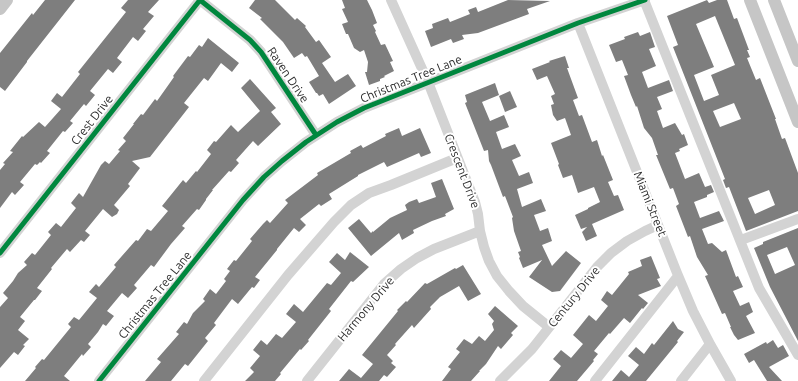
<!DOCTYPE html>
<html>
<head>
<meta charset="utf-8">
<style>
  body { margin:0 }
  canvas { display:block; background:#fff }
</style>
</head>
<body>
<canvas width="798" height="381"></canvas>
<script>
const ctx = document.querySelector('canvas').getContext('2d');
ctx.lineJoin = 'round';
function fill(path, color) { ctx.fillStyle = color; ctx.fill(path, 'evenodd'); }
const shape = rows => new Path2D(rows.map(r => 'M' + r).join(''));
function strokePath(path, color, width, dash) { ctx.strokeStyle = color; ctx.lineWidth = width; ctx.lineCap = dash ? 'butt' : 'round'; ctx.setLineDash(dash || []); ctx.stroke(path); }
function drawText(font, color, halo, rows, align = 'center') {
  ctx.font = font + ' Ubuntu,sans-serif'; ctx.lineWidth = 4; ctx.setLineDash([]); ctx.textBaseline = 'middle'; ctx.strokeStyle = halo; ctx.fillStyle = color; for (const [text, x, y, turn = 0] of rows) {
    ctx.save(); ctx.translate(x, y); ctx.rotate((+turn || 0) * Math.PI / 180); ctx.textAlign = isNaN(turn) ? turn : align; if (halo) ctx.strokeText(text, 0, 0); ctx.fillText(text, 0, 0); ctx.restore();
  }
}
fill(shape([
  [45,0,75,0,27,61,27,62,5,91,0,87,0,53,32,13,33,15],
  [128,0,159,0,148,12,154,16,143,29,146,31,138,41,133,37,117,58,122,62,113,73,108,69,90,91,95,95,86,106,84,104,70,121,73,123,65,132,63,131,47,151,50,153,41,163,40,162,37,165,35,164,20,182,24,185,15,195,12,192,0,208,0,170,5,164,3,163,13,152,10,151,22,136,23,137,39,122,45,127,61,109,51,101,57,93,62,97,80,74,78,72,126,12,121,8],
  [255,0,275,0,295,20,297,18,306,26,305,27,316,42,319,40,331,57,322,63,335,82,348,74,356,86,329,104,323,94,319,96,317,93,316,93,309,82,319,76,307,56,305,57,302,53,294,58,283,42,260,19,262,18,249,8],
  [342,0,367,0,372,10,377,23,373,25,376,31,375,32,381,45,385,44,393,61,390,62,394,71,384,76,385,77,380,79,380,81,369,85,365,72,367,72,368,62,364,50,360,52,354,48,348,34,346,34,342,24,348,22,342,9,345,8],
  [508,0,550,1,527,9,529,14,478,33,462,35,464,39,453,43,451,39,431,47,425,31,433,28,432,24,448,18,450,22,470,14,468,10,476,7,478,12],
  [707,0,709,3,717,0,727,0,734,19,737,18,749,50,747,50,750,57,747,58,756,80,760,78,776,119,775,119,782,139,785,138,798,173,798,211,746,231,729,187,726,188,723,180,725,179,673,47,678,45,667,16],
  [715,16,735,65,711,75,719,95,704,101,694,75,714,67,696,24],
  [734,103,741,119,720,127,713,111],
  [769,190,775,205,755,214,748,198],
  [638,32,640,36,650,32,655,47,649,49,656,66,642,72,648,88,669,80,673,91,657,97,662,109,657,111,663,128,675,123,682,135,684,134,688,145,679,149,680,151,675,153,685,179,699,173,705,187,711,185,714,192,707,195,707,197,694,202,700,218,719,211,724,221,702,229,708,244,712,243,722,252,726,250,736,277,738,276,743,287,733,291,740,306,749,302,753,312,746,316,755,333,738,340,734,335,730,327,731,327,725,313,722,314,705,276,708,275,697,257,690,236,688,237,676,206,679,204,673,188,670,189,656,155,658,155,652,138,644,128,637,106,636,107,631,95,624,76,628,75,622,60,616,62,609,45,625,39,624,37],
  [208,38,239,63,232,72,221,63,208,81,204,78,184,103,189,107,150,157,132,161,140,168,128,184,130,186,114,205,119,210,117,214,112,217,103,209,85,231,90,235,84,242,81,240,70,252,67,249,51,268,52,269,37,288,42,291,35,300,34,300,20,317,25,321,18,330,29,339,23,345,25,346,18,355,14,352,0,368,0,307,8,298,3,293,13,281,18,273,27,265,24,262,32,253,35,255,51,235,48,232,56,223,61,227,76,208,71,203,79,193,83,197,101,165,105,161,109,164,120,151,118,150,126,141,123,138,134,124,133,124,141,114,143,115,155,99,157,101,174,77,173,76,188,56,190,57,199,45,202,47],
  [565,56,569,68,567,68,578,98,573,100,579,116,582,115,592,142,597,140,602,156,603,155,613,180,608,182,614,196,618,195,624,210,592,224,597,236,586,241,582,232,587,227,581,229,575,215,588,209,588,208,600,202,594,187,578,193,572,175,563,178,558,165,559,164,551,143,571,135,565,118,557,121,553,115,551,105,554,104,551,96,555,94,547,76,537,80,532,69,550,62,549,61],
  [250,79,276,108,271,112,281,124,258,146,253,141,236,160,239,163,231,172,229,171,212,190,213,190,206,199,206,200,199,210,197,209,182,226,185,228,171,244,154,267,151,265,134,285,137,288,128,298,122,293,107,311,114,316,106,326,103,324,98,332,88,344,91,347,83,356,82,354,64,376,70,381,25,381,36,368,35,367,42,359,44,360,71,327,68,324,74,317,79,320,97,298,89,292,96,284,99,287,116,267,114,265,136,240,138,241,147,229,151,231,168,211,162,206,183,180,186,183,196,171,197,172,211,154,207,150,214,141,216,142,231,125,238,132,260,111,241,88],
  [495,83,499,95,482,102,490,121,504,115,509,127,496,132,502,149,515,144,521,156,512,160,519,176,529,172,533,183,517,189,522,207,541,199,546,211,534,215,540,231,548,228,552,241,542,245,552,266,566,251,581,263,560,291,552,292,529,277,542,260,523,268,519,258,520,257,518,252,521,251,514,231,512,218,513,217,505,196,503,197,491,165,489,161,488,150,484,151,465,103,467,102,465,95],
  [510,91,517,107,505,112,499,96],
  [399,128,402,136,420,128,431,153,421,157,419,153,387,167,384,162,358,175,358,176,329,194,332,199,321,206,319,204,300,219,306,225,299,232,294,228,277,249,277,250,255,277,260,280,254,288,252,287,238,304,232,299,214,323,216,325,205,338,208,341,188,366,185,364,171,381,145,381,161,362,157,359,179,334,176,332,184,322,187,324,193,313,205,301,203,299,210,289,216,294,226,281,224,279,230,271,227,269,234,260,236,261,252,241,250,239,263,224,267,220,270,223,288,203,285,200,318,175,317,173,351,153,350,151,361,145,363,148,386,136,385,134],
  [442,179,454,209,445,214,446,216,432,221,413,230,414,233,402,240,399,233,371,256,348,228,359,219,371,233,373,231,373,232,390,218,407,210,405,205,409,202,417,199,419,203,436,197,431,183],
  [798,228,798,341,770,287,754,248,763,244,763,242],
  [787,247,795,265,775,274,767,255],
  [350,252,369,267,353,282,351,281,329,309,331,311,308,340,309,341,301,350,300,349,280,373,281,374,275,381,245,381,254,372,250,368,260,356,253,350,261,340,267,345,276,334,282,338,296,322,286,314,294,304,303,312,327,283,331,285,341,273,329,262,337,253,345,260],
  [651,256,660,278,657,279,661,286,638,295,648,303,643,309,642,308,630,323,624,318,610,334,609,333,594,351,598,354,593,360,594,361,577,381,549,381,561,366,553,359,561,350,571,358,583,344,573,335,589,315,596,321,608,306,601,300,607,291,612,295,629,274,628,272,642,266,640,260],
  [463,265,481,294,468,301,459,286,440,297,430,307,431,309,414,328,412,325,395,344,396,345,387,355,393,361,391,363,396,367,387,377,384,375,379,381,339,381,349,369,361,378,373,364,362,355,398,311,397,310,406,301,407,302,425,283,427,284,455,268,456,269],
  [495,306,518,326,511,333,513,335,501,349,498,346,486,364,479,371,480,371,471,381,442,381,451,369,448,367,460,352,456,349,464,339,472,344,479,336,485,341,494,330,492,324,494,321,488,314],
  [673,321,678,329,684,332,677,341,678,342,646,381,612,381,621,370,629,377,639,365,628,356,636,347,644,354,652,343,654,345],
  [773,340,778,348,783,345,789,356,769,367,782,381,767,381,754,360,749,363,744,354,766,342,767,344]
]), '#7e7e7e');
strokePath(shape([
  [391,0,428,82,475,202,478,214,480,231,484,247,489,261,497,276,509,291,523,306,549,327],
  [644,0,759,288,798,355],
  [578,23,677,273,693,311,710,344,731,381],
  [741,240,798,219],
  [0,253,200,0,250,40,261,52,316,135],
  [99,381,243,200,264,177,282,161,306,142,337,122,364,108,578,23,645,0],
  [204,381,288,275,334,222,351,205,369,193,391,185,457,158],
  [307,381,384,284,401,269,417,258,434,249,480,231],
  [500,381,532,349,597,267,611,253,627,241,645,231,658,225],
  [595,381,678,276],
  [681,381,710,344]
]), '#d3d3d3', 10);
strokePath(shape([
  [750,0,798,122],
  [774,0,798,61],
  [0,9,7,0]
]), '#c6c6c6', 12);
strokePath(shape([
  [0,253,200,0,250,40,261,52,316,135],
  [99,381,243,200,264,177,282,161,306,142,337,122,364,108,578,23,645,0]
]), '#00873e', 5);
drawText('12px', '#2e2e2e', '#fff', [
  ["Raven Drive",288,75,56],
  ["Christmas Tree Lane",411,79,-22],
  ["Crest Drive",92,120,-52],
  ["Crescent Drive",462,171,69],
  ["Miami Street",650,204,68],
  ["Christmas Tree Lane",155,295,-51],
  ["Century Drive",574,297,-51],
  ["Harmony Drive",366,309,-50]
]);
</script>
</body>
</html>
